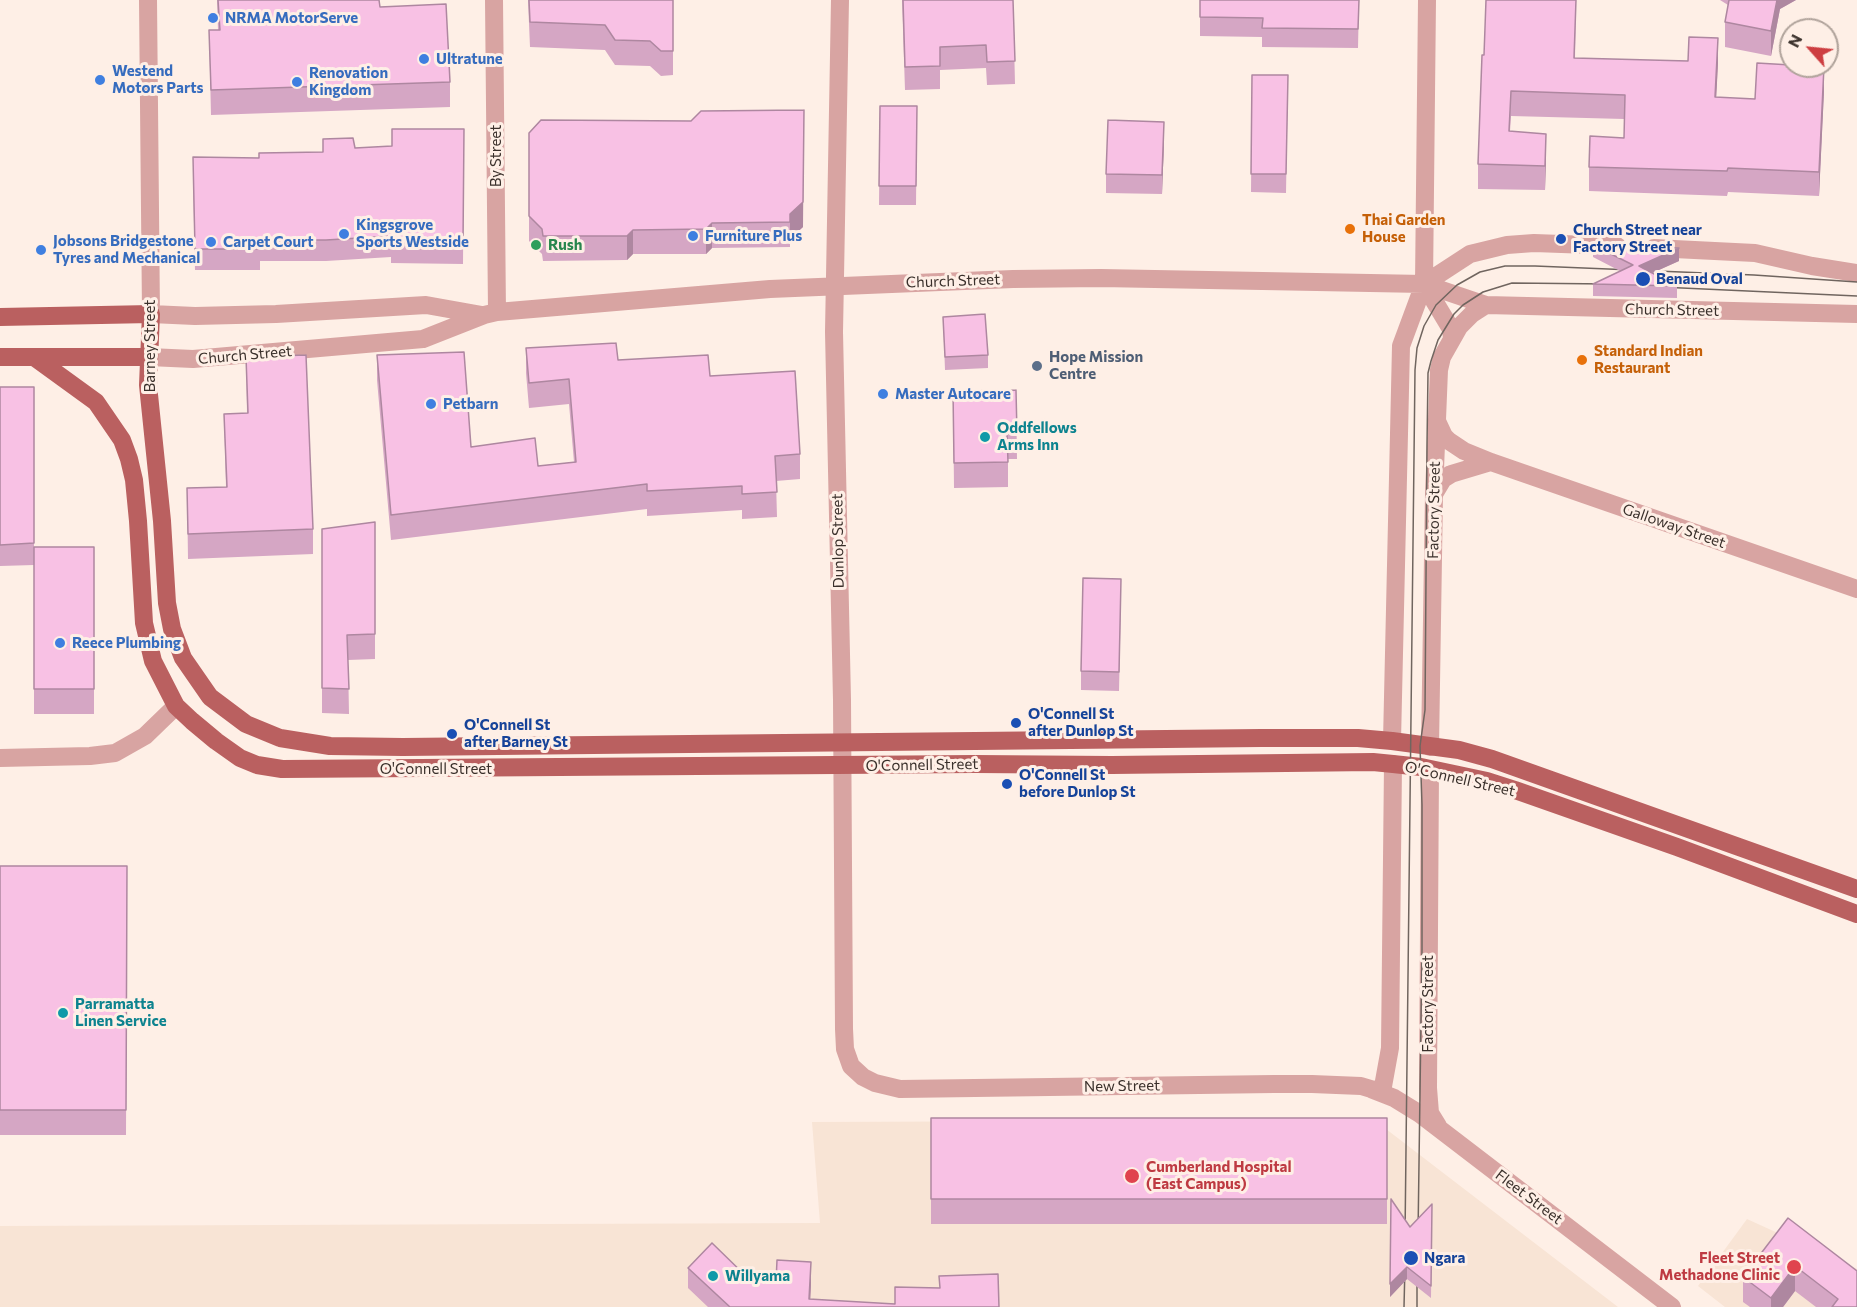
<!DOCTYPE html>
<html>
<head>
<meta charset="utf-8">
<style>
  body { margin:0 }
  #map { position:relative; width:1857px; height:1307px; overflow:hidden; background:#feefe6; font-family:Commissioner,sans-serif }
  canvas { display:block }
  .north { position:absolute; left:1779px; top:18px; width:60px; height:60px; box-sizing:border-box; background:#feefe6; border:2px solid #b0a39b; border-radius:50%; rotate:297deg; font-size:16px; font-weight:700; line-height:24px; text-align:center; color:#3a302b }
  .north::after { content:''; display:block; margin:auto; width:21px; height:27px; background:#cd3e41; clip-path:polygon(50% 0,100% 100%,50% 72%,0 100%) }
</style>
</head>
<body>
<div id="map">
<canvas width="1857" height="1307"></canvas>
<div class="north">N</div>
</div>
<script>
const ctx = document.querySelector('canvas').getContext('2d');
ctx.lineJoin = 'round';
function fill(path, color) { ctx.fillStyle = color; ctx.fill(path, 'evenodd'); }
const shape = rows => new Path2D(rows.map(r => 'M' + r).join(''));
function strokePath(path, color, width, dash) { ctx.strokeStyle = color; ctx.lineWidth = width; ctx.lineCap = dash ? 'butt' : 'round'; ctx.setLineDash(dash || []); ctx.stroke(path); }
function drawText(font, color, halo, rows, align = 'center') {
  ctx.font = font + ' Commissioner,sans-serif'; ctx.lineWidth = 6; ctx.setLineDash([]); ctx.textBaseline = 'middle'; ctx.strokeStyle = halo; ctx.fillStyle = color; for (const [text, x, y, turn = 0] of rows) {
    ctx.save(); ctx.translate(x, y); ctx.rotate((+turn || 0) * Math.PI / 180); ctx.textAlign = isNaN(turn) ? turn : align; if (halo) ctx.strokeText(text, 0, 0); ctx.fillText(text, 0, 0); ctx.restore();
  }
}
fill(shape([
  [1366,1120,1386,1129,1618,1307,0,1307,0,1226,820,1223,812,1122],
  [1747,1219,1857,1269,1857,1307,1725,1307,1698,1286]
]), '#f8e4d5');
strokePath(shape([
  [148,0,151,314,195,316,276,314,426,305,482,315],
  [494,0,497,312],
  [840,0,834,332,842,700,844,1029,845,1049,851,1066,863,1077,875,1083,900,1089,1274,1084,1312,1084,1361,1086,1371,1089,1394,1098,1420,1114,1672,1307],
  [1654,248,1755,253,1812,266,1857,273],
  [1424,284,1470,254,1507,245,1534,243,1617,246],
  [1424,284,1451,329,1452,338],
  [149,357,193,359,423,339,484,315,497,312,770,289,1013,279,1101,278,1424,284,1486,305,1857,314],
  [1437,421,1444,436,1449,441,1464,451,1491,462,1857,589],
  [1434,494,1443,479,1451,474,1491,462],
  [1392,741,1401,346,1424,284,1427,0],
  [1430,747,1434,494,1439,370,1442,357,1459,327,1472,314,1486,305],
  [0,758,90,756,115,753,145,736,176,706],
  [1430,770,1428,1088,1430,1113,1438,1126],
  [1382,1092,1390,1048,1393,764]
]), '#d8a4a2', 18);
strokePath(shape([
  [0,317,151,314,148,385,162,521,167,603,172,629,183,658,210,697,246,724,280,738,330,746,403,747,1261,738,1358,738,1392,741,1459,750,1492,759,1857,889],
  [0,357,149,357],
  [34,357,96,402,122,440,129,459,134,480,138,521,144,623,153,661,176,706,192,721,216,741,240,758,257,765,282,769,975,764,1112,765,1373,762,1393,764,1421,767,1487,781,1515,790,1677,847,1857,914]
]), '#ba6060', 18);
strokePath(shape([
  [1660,287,1857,296],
  [1405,1235,1415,370,1417,348,1424,326,1436,305,1457,285,1480,272,1505,266,1535,266,1754,275,1857,282],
  [1418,1235,1422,949,1422,805,1420,746,1425,710,1427,445,1428,373,1431,361,1438,340,1454,314,1463,305,1483,292,1512,283,1609,284],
  [1404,1307,1405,1265],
  [1417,1307,1417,1271]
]), '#70655f', 1.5);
fill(shape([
  [217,0,379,0,380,7,450,82,450,107,211,115,209,30,218,30],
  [528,0,673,0,673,75,661,76,650,66,615,65,605,50,530,47],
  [902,0,1013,0,1015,84,987,85,986,68,940,70,940,89,905,90],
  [1200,0,1359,0,1358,48,1262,47,1262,37,1200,36],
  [1576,0,1575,58,1718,63,1716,97,1755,99,1824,91,1819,196,1728,192,1727,196,1589,191,1589,167,1624,138,1624,119,1511,116,1510,131,1546,158,1545,190,1478,189,1478,164,1484,55],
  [1720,0,1796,0,1780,9,1771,56,1725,47,1725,22,1728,5],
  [1252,75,1288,75,1286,193,1251,192],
  [880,106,917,106,916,205,879,205],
  [541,120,803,227,790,239,790,247,712,248,706,254,633,254,627,260,543,261,542,254,529,241,529,133],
  [464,129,463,264,391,263,391,257,326,261,260,261,260,270,195,270,193,178,259,158,323,152,355,148,392,146],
  [1164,141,1162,194,1106,193,1106,174],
  [1593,245,1679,261,1652,273,1677,286,1677,298,1593,296,1593,284,1620,271,1593,257],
  [943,317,988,355,988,368,945,370],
  [526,348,618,360,710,376,800,454,800,479,776,481,777,517,742,519,742,510,647,516,647,509,391,540,377,380,377,355,471,447,538,466,574,462,569,404,529,408,526,373],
  [246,357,313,529,313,554,188,559,187,488,226,487,224,414,247,413],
  [0,387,34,387,34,547,94,547,94,714,34,714,34,565,0,566],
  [1016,390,1017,459,1008,459,1008,487,954,488,953,391],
  [375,522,375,659,348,660,349,714,322,713,322,529],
  [1121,598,1119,691,1081,690,1081,671],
  [0,866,127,866,126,1135,0,1135],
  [931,1118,1387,1118,1387,1224,931,1224],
  [1432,1204,1431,1298,1407,1279,1390,1297,1410,1227],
  [1788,1218,1857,1307,1816,1307,1795,1291,1783,1307,1750,1307,1743,1302,1743,1277],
  [688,1268,751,1281,811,1283,810,1299,895,1304,999,1307,708,1307,688,1288]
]), '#d5a6c4');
fill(shape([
  [1777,0,1796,0,1780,9,1771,56,1771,31],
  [1718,38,1718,63,1715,122,1715,97],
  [1824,66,1824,91,1819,196,1819,172],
  [804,110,803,227,790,239,790,214],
  [1164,122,1164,141,1162,194,1162,175],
  [1546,134,1546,158,1545,190,1545,166],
  [712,223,712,248,706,254,706,229],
  [633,230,633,254,627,260,627,236],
  [1679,248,1679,261,1639,279,1639,266],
  [811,1262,811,1283,810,1307,809,1299],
  [1795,1266,1795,1291,1783,1307,1771,1307,1771,1298],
  [1407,1267,1407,1279,1390,1297,1390,1284]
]), '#ae87a0');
const building = shape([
  [218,0,379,0,380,7,446,4,450,82,211,90,209,30,220,30,218,0],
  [529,0,673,0,673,51,661,51,650,41,615,40,605,25,530,22,529,0],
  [903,0,1013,0,1015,61,987,62,986,45,940,47,940,66,905,67,903,0],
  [1200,0,1359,0,1358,29,1262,28,1263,18,1200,17,1200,0],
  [1486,0,1576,0,1574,58,1688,61,1689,37,1718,38,1715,97,1755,99,1757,63,1791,65,1791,66,1824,66,1819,172,1728,168,1727,171,1589,167,1590,136,1624,138,1625,95,1511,91,1509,131,1546,134,1545,166,1478,164,1482,55,1484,55,1486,0],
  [1729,0,1777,0,1771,31,1725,22,1729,0],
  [1252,75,1288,75,1286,174,1251,174,1252,75],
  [880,106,917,106,916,186,879,186,880,106],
  [804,110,803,202,790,214,790,222,712,223,706,229,633,230,627,236,543,236,542,229,529,216,529,133,541,120,691,121,701,111,804,110],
  [1108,120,1164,122,1162,175,1106,174,1108,120],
  [392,129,464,129,463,243,391,243,392,236,326,240,260,240,260,249,195,249,193,157,259,158,259,153,323,152,323,139,353,138,355,148,392,146,392,129],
  [1593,245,1679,248,1639,266,1677,286,1593,284,1633,265,1593,245],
  [985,314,988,355,945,357,943,317,985,314],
  [616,343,618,360,708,355,710,376,795,371,800,454,775,456,777,492,742,494,742,486,647,491,647,484,391,515,377,355,464,352,471,447,535,438,538,466,576,462,569,379,529,383,526,348,616,343],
  [306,355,313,529,188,534,187,488,227,487,224,414,248,413,246,357,306,355],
  [0,387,34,387,34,543,0,545,0,387],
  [1016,390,1017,434,1007,434,1008,462,954,463,953,391,1016,390],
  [375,522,375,634,347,635,349,689,322,688,322,529,375,522],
  [34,547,94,547,94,689,34,689,34,547],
  [1083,578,1121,579,1119,672,1081,671,1083,578],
  [0,866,127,866,126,1110,0,1110,0,866],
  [931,1118,1387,1118,1387,1199,931,1199,931,1118],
  [1391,1199,1410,1227,1432,1204,1431,1286,1407,1267,1390,1284,1391,1199],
  [1788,1218,1857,1271,1857,1307,1832,1307,1838,1299,1795,1266,1771,1298,1743,1277,1788,1218],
  [712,1243,751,1281,776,1282,777,1260,811,1262,809,1299,895,1304,895,1287,940,1288,939,1276,998,1274,999,1307,730,1307,688,1268,712,1243]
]);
fill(building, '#f8c1e4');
strokePath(building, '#ae87a0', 1.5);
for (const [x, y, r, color] of [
  [213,18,6,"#3f7fe0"],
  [424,59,6,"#3f7fe0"],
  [100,80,6,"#3f7fe0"],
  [297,82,6,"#3f7fe0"],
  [1350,229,6,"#e8710a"],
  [344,234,6,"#3f7fe0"],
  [693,236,6,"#3f7fe0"],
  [1561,239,6,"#1a4fb4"],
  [211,242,6,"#3f7fe0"],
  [536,245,6,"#2e9e5b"],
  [41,250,6,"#3f7fe0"],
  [1643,279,8,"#1a4fb4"],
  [1582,360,6,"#e8710a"],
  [1037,366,6,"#5c6f8a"],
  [883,394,6,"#3f7fe0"],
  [431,404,6,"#3f7fe0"],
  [985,437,6,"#0f9aa8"],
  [60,643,6,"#3f7fe0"],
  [1016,723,6,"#1a4fb4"],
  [452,734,6,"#1a4fb4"],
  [1007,784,6,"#1a4fb4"],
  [63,1013,6,"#0f9aa8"],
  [1132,1176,8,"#e0444e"],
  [1411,1258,8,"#1a4fb4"],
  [1794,1267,8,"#e0444e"],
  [713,1276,6,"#0f9aa8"]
]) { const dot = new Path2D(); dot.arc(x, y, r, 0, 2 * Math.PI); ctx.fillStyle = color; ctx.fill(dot); strokePath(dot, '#feefe6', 2); }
drawText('bold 15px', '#366cbe', '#feefe6', [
  ["NRMA MotorServe",225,18],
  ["Ultratune",436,59],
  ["Westend",112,71],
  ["Motors Parts",112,88],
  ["Renovation",309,73],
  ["Kingdom",309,90],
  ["Kingsgrove",356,225],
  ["Sports Westside",356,242],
  ["Furniture Plus",705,236],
  ["Jobsons Bridgestone",53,241],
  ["Tyres and Mechanical",53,258],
  ["Carpet Court",223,242],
  ["Master Autocare",895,394],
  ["Petbarn",443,404],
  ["Reece Plumbing",72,643]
], 'left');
drawText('15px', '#3a302b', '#feefe6', [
  ["By Street",496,156,-90],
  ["Church Street",953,281,-2],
  ["Church Street",1672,310,1],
  ["Barney Street",150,346,-90],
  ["Church Street",245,355,-5],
  ["Factory Street",1434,510,-89],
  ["Galloway Street",1674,526,19],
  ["Dunlop Street",838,541,-91],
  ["O'Connell Street",922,765,-1],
  ["O'Connell Street",436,769],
  ["O'Connell Street",1460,779,13],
  ["Factory Street",1428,1004,-90],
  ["New Street",1122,1086,-1],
  ["Fleet Street",1529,1197,37]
]);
drawText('bold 15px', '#c56008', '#feefe6', [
  ["Thai Garden",1362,220],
  ["House",1362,237],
  ["Standard Indian",1594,351],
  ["Restaurant",1594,368]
], 'left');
drawText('bold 15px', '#164399', '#feefe6', [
  ["Church Street near",1573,230],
  ["Factory Street",1573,247],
  ["Benaud Oval",1656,279],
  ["O'Connell St",1028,714],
  ["after Dunlop St",1028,731],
  ["O'Connell St",464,725],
  ["after Barney St",464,742],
  ["O'Connell St",1019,775],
  ["before Dunlop St",1019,792],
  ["Ngara",1424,1258]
], 'left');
drawText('bold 15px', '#27864d', '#feefe6', [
  ["Rush",548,245]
], 'left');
drawText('bold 15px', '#4e5e75', '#feefe6', [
  ["Hope Mission",1049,357],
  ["Centre",1049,374]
], 'left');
drawText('bold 15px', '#0d838f', '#feefe6', [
  ["Oddfellows",997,428],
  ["Arms Inn",997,445],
  ["Parramatta",75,1004],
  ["Linen Service",75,1021],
  ["Willyama",725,1276]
], 'left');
drawText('bold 15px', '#be3a42', '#feefe6', [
  ["Cumberland Hospital",1146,1167],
  ["(East Campus)",1146,1184],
  ["Fleet Street",1780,1258,"right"],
  ["Methadone Clinic",1780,1275,"right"]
], 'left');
</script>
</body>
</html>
